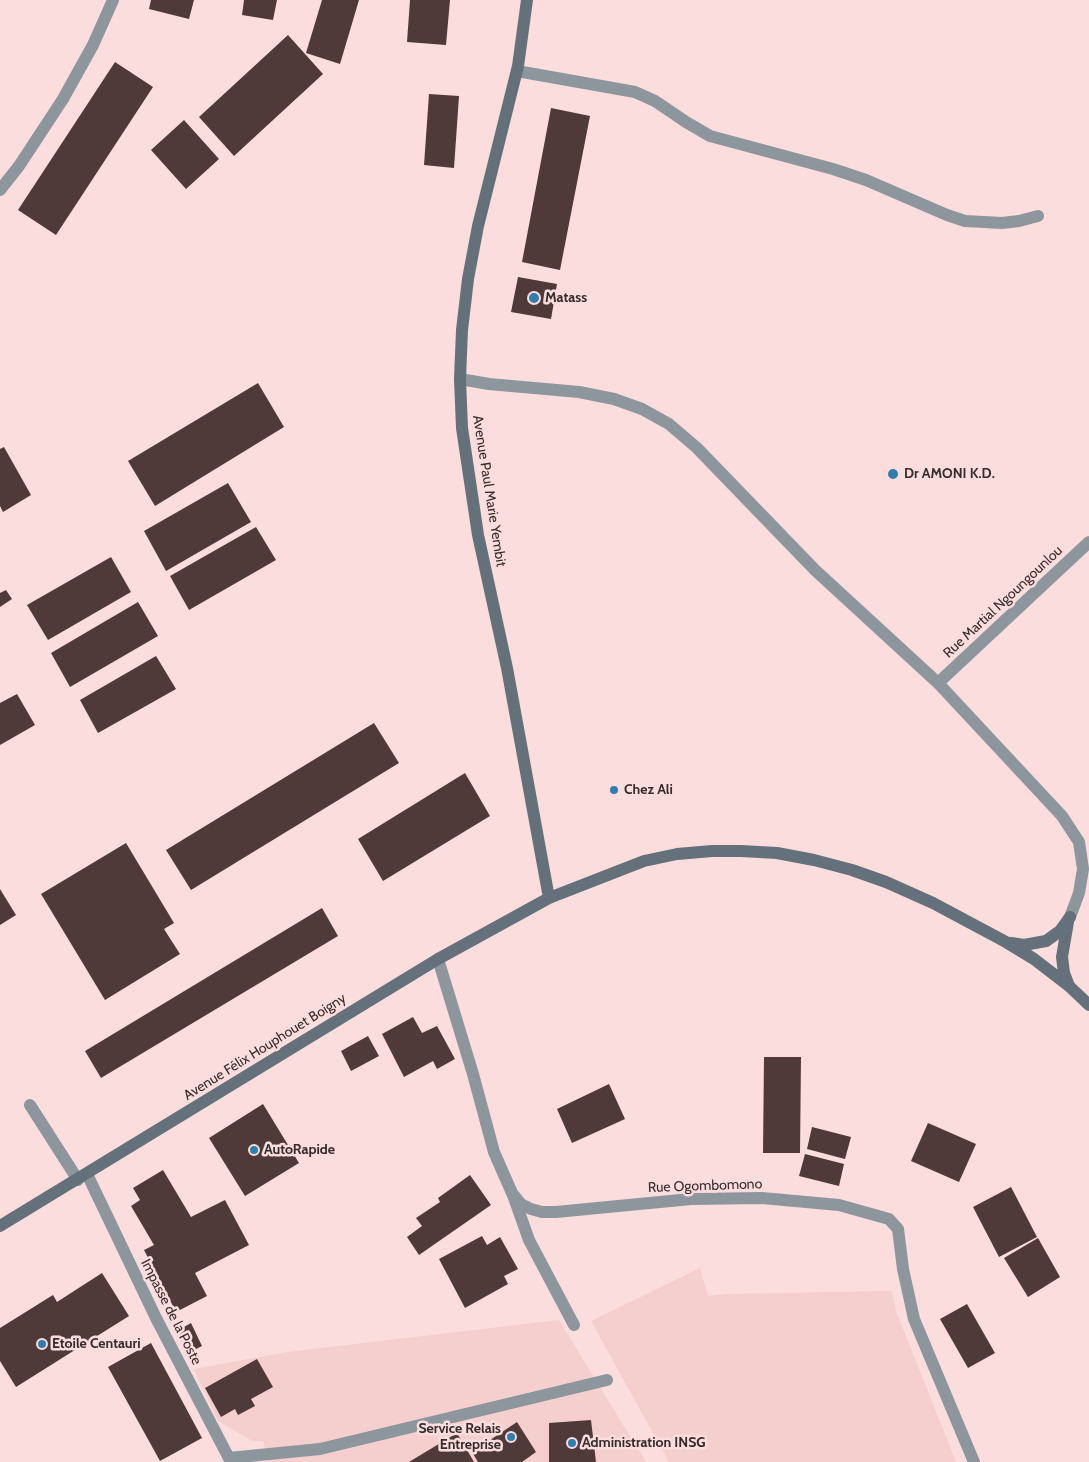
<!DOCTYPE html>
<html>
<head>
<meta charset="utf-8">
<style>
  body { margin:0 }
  canvas { display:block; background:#fadddc }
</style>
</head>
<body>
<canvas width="1089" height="1462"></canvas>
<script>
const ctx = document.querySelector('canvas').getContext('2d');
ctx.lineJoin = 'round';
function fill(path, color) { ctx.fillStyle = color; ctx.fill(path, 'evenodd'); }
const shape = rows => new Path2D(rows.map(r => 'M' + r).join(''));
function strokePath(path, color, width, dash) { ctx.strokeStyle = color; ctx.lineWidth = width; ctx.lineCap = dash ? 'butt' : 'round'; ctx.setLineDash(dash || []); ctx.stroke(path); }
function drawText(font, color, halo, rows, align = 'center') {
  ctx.font = font + ' Cabin,sans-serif'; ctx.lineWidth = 5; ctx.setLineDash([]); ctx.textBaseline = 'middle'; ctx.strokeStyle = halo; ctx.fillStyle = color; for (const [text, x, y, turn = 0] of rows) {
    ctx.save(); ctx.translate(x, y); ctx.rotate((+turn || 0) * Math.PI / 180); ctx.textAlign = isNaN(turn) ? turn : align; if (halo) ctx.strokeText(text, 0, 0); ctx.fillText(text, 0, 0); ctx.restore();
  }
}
fill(shape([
  [700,1268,708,1296,726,1294,892,1291,896,1311,956,1462,669,1462,591,1321],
  [559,1320,646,1462,268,1462,263,1441,252,1441,218,1421,194,1369,287,1352]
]), '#f4cfce');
fill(shape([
  [151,0,194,0,189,19,149,9],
  [244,0,277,0,273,20,242,15],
  [322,0,359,0,340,64,306,53],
  [410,0,450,0,446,45,407,42],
  [288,35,323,74,234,156,199,117],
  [115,62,153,87,56,235,18,210],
  [429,94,459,96,454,168,424,165],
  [551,108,590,116,560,270,522,262],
  [184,120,219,159,186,189,151,150],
  [518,277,557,284,551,319,511,312],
  [258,383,284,427,155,506,128,461],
  [4,447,31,495,3,512,0,506,0,449],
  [228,483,251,522,166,571,144,531],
  [256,527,276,560,189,610,170,576],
  [111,557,131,592,48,640,27,605],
  [6,590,12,599,0,607,0,593],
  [138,602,158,636,70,687,51,653],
  [156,656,176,689,98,733,80,700],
  [17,694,35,725,0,745,0,703],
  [374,723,399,763,191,890,166,850],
  [465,773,490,816,383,881,358,839],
  [126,843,174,923,164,929,180,954,105,1000,41,894],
  [0,889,16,915,0,925],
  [322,908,338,936,101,1078,85,1051],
  [413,1017,422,1033,437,1026,455,1059,437,1069,433,1061,404,1077,382,1034],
  [368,1036,379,1056,351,1071,341,1051],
  [764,1057,801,1057,800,1153,763,1153],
  [609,1084,625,1119,572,1143,557,1109],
  [263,1104,299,1163,245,1196,209,1138],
  [928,1123,976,1144,959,1182,911,1161],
  [812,1127,851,1137,845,1159,807,1149],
  [805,1154,844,1164,839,1186,799,1176],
  [163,1170,191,1217,225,1200,249,1245,195,1273,207,1296,176,1312,144,1250,154,1245,131,1206,140,1200,133,1188],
  [470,1175,491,1205,419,1255,407,1237,422,1226,416,1218,440,1202,438,1198],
  [1011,1187,1037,1237,999,1257,973,1207],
  [482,1236,487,1245,500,1237,518,1269,504,1276,508,1284,465,1308,439,1259],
  [1038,1238,1060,1277,1028,1297,1004,1258],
  [102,1273,129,1316,16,1387,0,1361,0,1328,53,1295,57,1302],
  [967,1304,995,1353,968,1368,940,1319],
  [191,1323,202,1346,188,1353,177,1331],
  [151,1343,202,1438,160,1461,108,1367],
  [257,1359,273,1387,251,1399,255,1406,238,1415,235,1409,221,1417,205,1388],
  [591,1420,596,1462,549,1462,549,1423],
  [517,1422,536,1452,522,1462,478,1462,472,1452],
  [457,1433,474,1462,409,1462]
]), '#4f3939');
strokePath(shape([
  [0,190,19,166,63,99,93,45,113,0],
  [30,1105,78,1180],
  [513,1195,529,1240,574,1325],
  [229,1458,320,1449,607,1380]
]), '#8d969d', 12);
strokePath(shape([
  [517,71,635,92,655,101,686,122,710,136,833,169,866,180,947,215,965,221,1002,223,1019,221,1038,216],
  [460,379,489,384,579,392,614,399,642,409,669,424,697,448,815,570,938,683,1062,816,1079,842,1083,869,1079,893,1070,917],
  [938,683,1089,542],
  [438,959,473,1074,494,1152,512,1193,521,1204,531,1209,542,1212,556,1212,691,1199,762,1198,839,1205,889,1219,898,1229,903,1269,914,1319,974,1462],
  [87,1174,156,1318,231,1462]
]), '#8d969d', 12);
strokePath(shape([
  [527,0,518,66,478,226,468,279,462,330,460,379,462,428,478,535,507,668,549,898],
  [1068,922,1062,957,1064,973,1069,986],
  [1011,943,1024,945,1046,941,1060,931,1070,917],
  [0,1226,438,959,549,898,644,861,677,854,712,851,741,851,777,853,814,860,852,870,886,882,933,903,1006,942,1034,959,1069,986,1089,1005]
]), '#64717a', 12);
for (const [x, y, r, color] of [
  [534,298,6,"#2e7eaf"],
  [893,474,6,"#2e7eaf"],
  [614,790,5,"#2e7eaf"],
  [254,1150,5,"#2e7eaf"],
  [42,1344,5,"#2e7eaf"],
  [511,1437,5,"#2e7eaf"],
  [572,1443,5,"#2e7eaf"]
]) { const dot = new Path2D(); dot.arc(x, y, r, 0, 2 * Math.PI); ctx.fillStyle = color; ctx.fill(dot); strokePath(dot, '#fadddc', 2); }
drawText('bold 14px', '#372c2c', '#fadddc', [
  ["Matass",545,298],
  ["Dr AMONI K.D.",904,474],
  ["Chez Ali",624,790],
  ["AutoRapide",264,1150],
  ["Etoile Centauri",52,1344],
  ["Service Relais",501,1429,"right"],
  ["Entreprise",501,1445,"right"],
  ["Administration INSG",582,1443]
], 'left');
drawText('14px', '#372c2c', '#fadddc', [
  ["Avenue Paul Marie Yembit",489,491,81],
  ["Rue Martial Ngoungounlou",1003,602,-43],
  ["Avenue Félix Houphouet Boigny",265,1047,-32],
  ["Rue Ogombomono",705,1186,-2],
  ["Impasse de la Poste",171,1312,63]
]);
</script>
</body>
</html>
